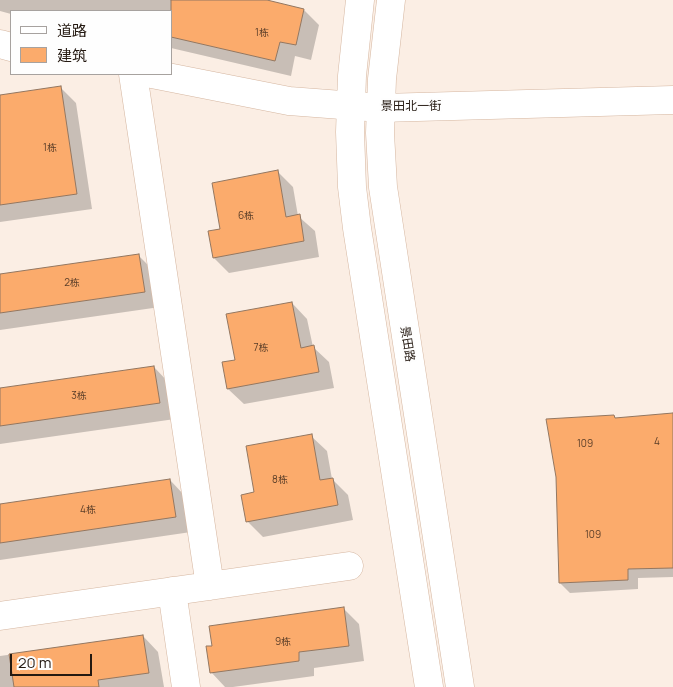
<!DOCTYPE html>
<html>
<head>
<meta charset="utf-8">
<style>
  body { margin:0 }
  #map { position:relative; width:673px; height:687px; overflow:hidden; background:#fbeee4; font-family:Manrope,"Noto Sans SC",sans-serif }
  canvas { display:block }
  .legend { position:absolute; left:10px; top:10px; width:162px; height:65px; box-sizing:border-box; background:#fefefe; border:1px solid #a7a29f; margin:0; padding:6px 9px; list-style:none; font-size:15px; color:#241911 }
  .legend li { display:flex; align-items:center; gap:10px; height:25px }
  .legend b { width:25px; border:1px solid #a7a29f }
  .scale { position:absolute; left:10px; top:654px; width:82px; height:22px; box-sizing:border-box; border:2px solid #241911; border-top:0; padding-left:6px; font-size:15px; line-height:18px; white-space:nowrap; color:#241911; -webkit-text-stroke:4px #fefefe; paint-order:stroke }
</style>
</head>
<body>
<div id="map">
<canvas width="673" height="687"></canvas>
<ul class="legend">
<li><b style="height:6px;background:#fff"></b>道路</li>
<li><b style="height:14px;background:#fbab6c"></b>建筑</li>
</ul>
<div class="scale">20 m</div>
</div>
<script>
const ctx = document.querySelector('canvas').getContext('2d');
ctx.lineJoin = 'round';
function fill(path, color) { ctx.fillStyle = color; ctx.fill(path, 'evenodd'); }
const shape = rows => new Path2D(rows.map(r => 'M' + r).join(''));
function strokePath(path, color, width, dash) { ctx.strokeStyle = color; ctx.lineWidth = width; ctx.lineCap = dash ? 'butt' : 'round'; ctx.setLineDash(dash || []); ctx.stroke(path); }
function drawText(font, color, halo, rows, align = 'center') {
  ctx.font = font + ' Manrope,"Noto Sans SC",sans-serif'; ctx.lineWidth = 4.5; ctx.setLineDash([]); ctx.textBaseline = 'middle'; ctx.strokeStyle = halo; ctx.fillStyle = color; for (const [text, x, y, turn = 0] of rows) {
    ctx.save(); ctx.translate(x, y); ctx.rotate((+turn || 0) * Math.PI / 180); ctx.textAlign = isNaN(turn) ? turn : align; if (halo) ctx.strokeText(text, 0, 0); ctx.fillText(text, 0, 0); ctx.restore();
  }
}
fill(shape([
  [0,0,261,0,304,10,319,25,311,60,295,56,291,76,171,48,171,11,11,11,11,14,0,11],
  [61,88,76,103,92,209,0,222,0,96],
  [278,172,293,187,298,216,315,231,319,257,229,273,214,258,222,230],
  [139,256,154,271,160,307,0,330,0,276],
  [292,303,307,319,313,347,329,362,334,388,244,404,228,389,223,363,236,361],
  [154,367,169,383,175,419,0,444,0,389],
  [673,414,673,577,638,578,638,589,570,593,560,583,614,417,617,419],
  [311,436,327,451,332,479,348,495,353,520,263,537,247,521,255,493],
  [170,480,185,496,191,532,0,560,0,505],
  [344,609,359,624,364,661,314,668,314,676,233,687,225,687,211,672],
  [143,636,158,652,164,687,0,687,0,656]
]), '#0003');
const building = shape([
  [171,0,267,0,304,9,296,45,280,42,275,61,171,37,171,0],
  [61,86,77,194,0,205,0,95,61,86],
  [278,170,286,217,300,214,304,241,213,258,208,231,220,229,212,183,278,170],
  [139,254,145,292,0,313,0,274,139,254],
  [292,302,301,348,314,345,319,372,227,389,222,362,235,360,226,314,292,302],
  [154,366,160,403,0,426,0,388,154,366],
  [673,413,673,568,628,569,628,580,559,583,556,477,546,419,614,415,615,418,673,413],
  [312,434,320,480,333,478,338,505,246,522,241,495,254,492,246,446,312,434],
  [170,479,176,517,0,543,0,504,170,479],
  [344,607,349,646,299,652,299,661,210,673,206,646,212,646,209,626,344,607],
  [143,635,149,673,98,680,99,687,14,687,9,654,143,635]
]);
fill(building, '#fbab6c');
strokePath(building, '#937761', 1);
const minor = shape([
  [0,44,11,47],
  [133,74,210,586],
  [152,74,289,101,381,108,673,100],
  [172,591,186,687],
  [0,616,349,566]
]);
const major = shape([
  [360,0,352,76,350,132,352,187,357,228,429,687],
  [391,0,382,79,380,133,383,187,460,687]
]);
strokePath(minor, '#d5b6a0', 29);
strokePath(major, '#d5b6a0', 29);
strokePath(minor, '#fff', 28);
strokePath(major, '#fff', 28);
drawText('10px', '#5a3e28', null, [
  ["1栋",262,33],
  ["1栋",50,148],
  ["6栋",246,216],
  ["2栋",72,283],
  ["7栋",261,348],
  ["3栋",79,396],
  ["4",657,442],
  ["109",585,444],
  ["8栋",280,480],
  ["4栋",88,510],
  ["109",593,535],
  ["9栋",283,642]
]);
drawText('12px', '#241911', '#fefefe', [
  ["景田北一街",411,107],
  ["景田路",407,344,81]
]);
</script>
</body>
</html>
